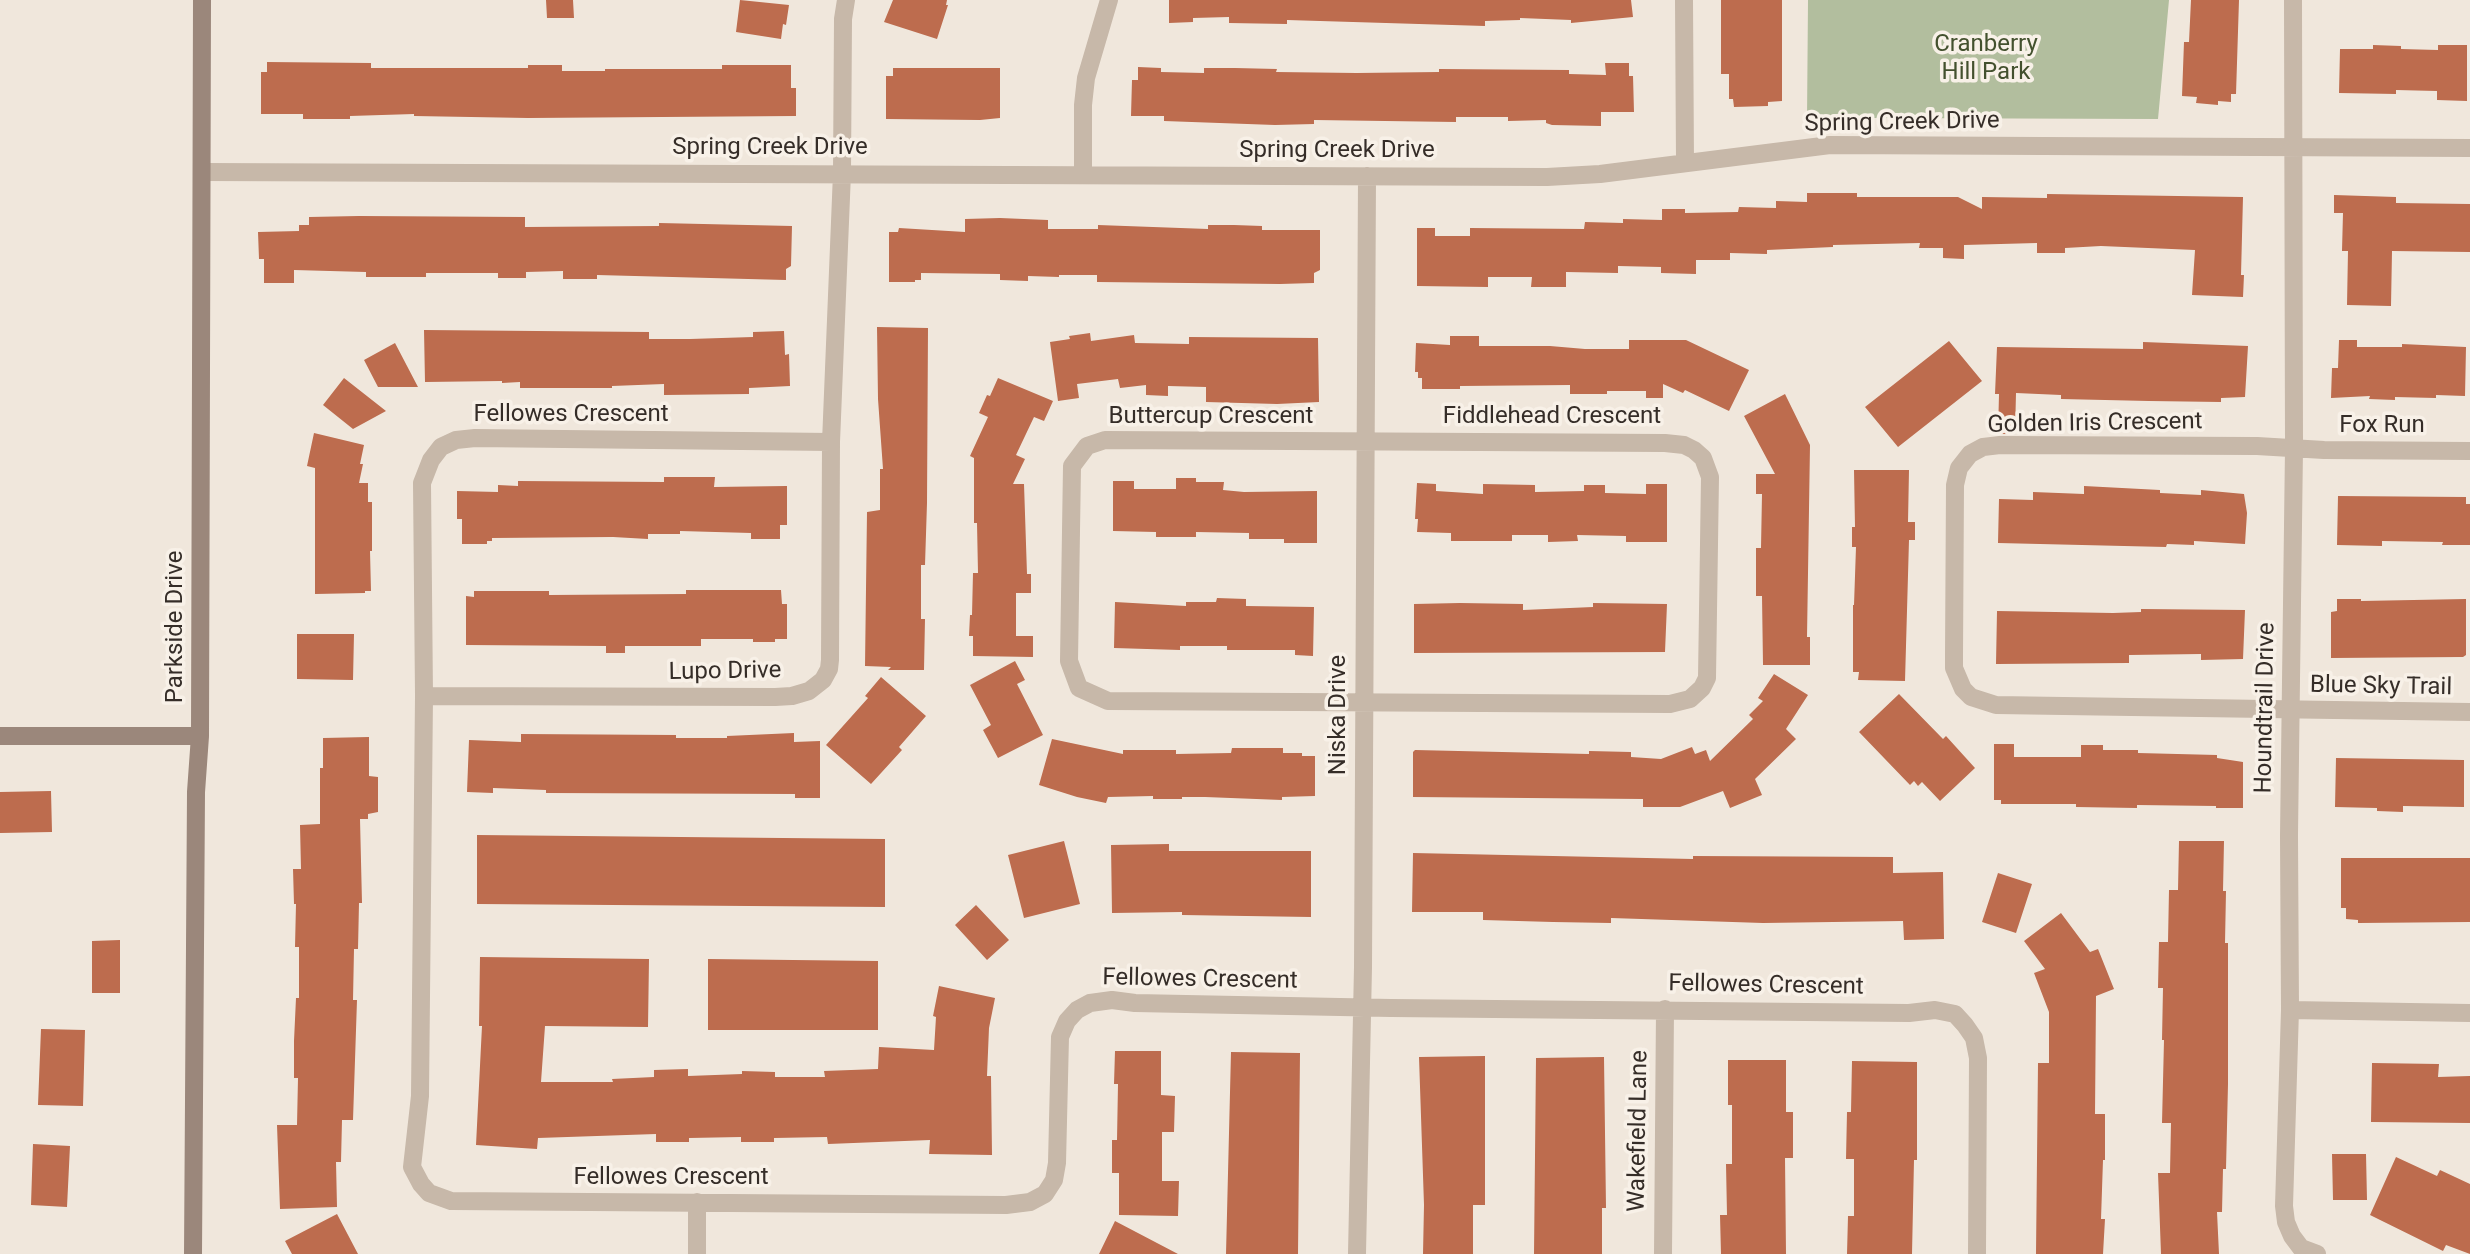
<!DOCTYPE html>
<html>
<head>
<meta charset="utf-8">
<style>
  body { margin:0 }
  canvas { display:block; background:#f0e7dc }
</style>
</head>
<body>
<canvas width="2470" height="1254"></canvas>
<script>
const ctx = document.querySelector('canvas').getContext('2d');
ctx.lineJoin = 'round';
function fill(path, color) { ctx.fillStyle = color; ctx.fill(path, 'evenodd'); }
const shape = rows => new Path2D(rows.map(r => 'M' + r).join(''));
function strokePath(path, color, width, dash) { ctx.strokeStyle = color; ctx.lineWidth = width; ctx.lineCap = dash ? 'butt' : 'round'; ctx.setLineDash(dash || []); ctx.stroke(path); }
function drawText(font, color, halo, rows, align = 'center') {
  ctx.font = font + ' Roboto,sans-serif'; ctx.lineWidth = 7; ctx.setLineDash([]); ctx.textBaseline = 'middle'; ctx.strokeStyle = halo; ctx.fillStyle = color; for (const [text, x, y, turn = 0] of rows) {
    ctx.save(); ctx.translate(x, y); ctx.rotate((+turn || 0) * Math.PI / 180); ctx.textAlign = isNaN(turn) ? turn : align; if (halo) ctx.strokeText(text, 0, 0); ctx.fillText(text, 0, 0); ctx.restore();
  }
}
fill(shape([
  [1808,0,2169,0,2158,119,1869,118,1807,120]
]), '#b2be9e');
fill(shape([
  [546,0,573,0,574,18,547,18],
  [740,0,789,5,786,25,783,24,781,39,736,32],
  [893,0,947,0,946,5,948,5,937,39,884,22],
  [1169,0,1631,0,1633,17,1571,23,1571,20,1520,18,1520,20,1485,21,1485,26,1287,20,1287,24,1229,23,1229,17,1193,18,1193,22,1169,23],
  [1721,0,1782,0,1782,101,1768,102,1768,106,1734,107,1733,99,1729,99,1729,74,1721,74],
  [2191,0,2239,0,2236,94,2231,94,2231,102,2218,101,2218,105,2196,103,2197,97,2182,96,2184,42,2189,42],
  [2373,45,2401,46,2401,49,2438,50,2438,45,2467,45,2467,101,2437,100,2437,91,2396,90,2396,94,2339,93,2340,49,2373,49],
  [267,62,371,63,371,68,528,68,528,65,562,65,562,71,605,71,605,69,722,69,722,65,791,65,791,88,796,88,796,116,528,118,414,116,414,114,350,116,350,119,303,119,303,114,261,114,261,72,267,72],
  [1605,63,1629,63,1629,76,1633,76,1634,112,1601,112,1601,126,1552,125,1546,123,1546,120,1508,121,1508,117,1456,117,1456,122,1314,120,1314,124,1275,125,1164,121,1164,116,1131,116,1132,80,1138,80,1138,67,1161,68,1161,72,1204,73,1204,68,1235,68,1277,69,1276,72,1357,73,1439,72,1439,69,1569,70,1569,74,1606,75],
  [893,68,1000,68,1000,118,980,120,886,119,886,76,893,76],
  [1807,193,1857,193,1857,197,1958,197,1982,209,1982,197,2047,198,2047,194,2243,197,2241,275,2244,275,2243,297,2192,295,2195,250,2101,246,2065,248,2065,253,2037,253,2037,243,1964,245,1964,259,1943,258,1943,248,1919,248,1920,243,1833,245,1833,247,1767,250,1767,254,1730,253,1730,260,1696,260,1696,274,1661,273,1661,267,1618,266,1618,273,1566,272,1566,287,1531,287,1532,277,1488,277,1488,287,1417,286,1417,228,1435,228,1435,236,1470,236,1470,228,1584,229,1585,222,1623,223,1623,219,1662,220,1662,209,1685,209,1685,213,1738,212,1739,207,1776,208,1776,201,1807,202],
  [2334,195,2396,197,2396,203,2470,204,2470,252,2392,251,2391,306,2347,305,2348,251,2342,251,2343,213,2334,213],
  [359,216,525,217,525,227,659,226,659,223,792,226,791,266,786,269,786,280,597,275,597,279,563,279,563,271,526,272,526,278,498,278,498,273,426,273,426,277,366,277,366,272,294,270,294,283,264,283,264,259,259,259,258,232,299,231,299,225,309,225,309,217],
  [1000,218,1048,220,1048,229,1098,229,1098,225,1208,229,1208,225,1234,225,1262,226,1262,230,1320,230,1320,270,1314,273,1314,283,1280,284,1097,282,1097,275,1059,275,1059,277,1028,276,1028,281,1000,280,1000,274,921,273,921,280,915,280,915,282,889,282,889,232,898,232,899,228,965,232,965,219],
  [877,327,928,328,927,503,925,565,921,565,921,619,925,619,924,670,888,670,891,667,865,666,867,512,880,510,880,469,883,469,878,399],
  [424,330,649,332,649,339,690,339,753,337,753,332,784,331,785,355,789,354,790,386,749,388,749,394,664,395,664,384,612,386,612,388,520,388,520,382,502,383,502,381,425,382],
  [1090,333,1091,341,1134,335,1135,343,1189,344,1189,337,1318,338,1319,402,1277,404,1206,402,1206,387,1168,386,1168,396,1146,395,1146,385,1120,388,1118,379,1077,384,1079,398,1058,401,1050,342,1070,339,1069,336],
  [1450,336,1479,336,1479,346,1550,346,1585,349,1629,349,1629,340,1686,340,1749,370,1729,411,1685,390,1683,393,1663,384,1663,398,1646,398,1646,391,1607,391,1607,394,1570,394,1570,385,1460,386,1460,389,1422,389,1422,378,1418,378,1418,372,1415,372,1416,343,1450,345],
  [2339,340,2357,340,2357,347,2402,347,2402,344,2466,347,2465,396,2436,395,2436,398,2395,397,2395,400,2369,399,2370,396,2331,398,2332,368,2338,368],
  [1949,341,1982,381,1898,447,1865,407],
  [2143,342,2248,346,2245,397,2221,398,2221,402,2149,401,2061,399,2061,395,2016,393,2015,434,1998,434,1999,394,1995,394,1997,347,2143,349],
  [395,343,418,387,378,387,364,360],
  [344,378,386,411,353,429,323,405],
  [998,378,1053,401,1044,421,1034,417,1016,455,1025,459,1013,484,1024,484,1027,574,1031,574,1031,593,1016,593,1016,636,1033,636,1033,657,973,656,973,636,969,636,970,615,972,615,973,573,978,573,977,523,974,523,974,458,970,456,988,417,979,413,987,395,990,396],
  [1785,394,1810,445,1807,637,1810,637,1810,665,1763,665,1762,596,1756,596,1756,548,1761,548,1762,494,1756,494,1756,474,1775,474,1744,416],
  [314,433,364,445,360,464,363,464,359,483,368,483,368,502,372,502,372,551,370,551,371,591,365,591,365,593,315,594,315,468,307,466],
  [1854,470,1909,470,1908,522,1915,522,1915,540,1909,540,1905,681,1858,680,1859,672,1853,672,1853,605,1854,605,1856,547,1852,547,1852,527,1855,527],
  [664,477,715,477,714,487,787,486,787,525,780,525,780,539,751,539,751,533,680,531,680,534,648,534,648,539,613,537,492,538,492,541,487,541,487,544,462,544,462,519,457,519,457,491,498,492,498,485,518,486,518,481,664,482],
  [1176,478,1196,478,1196,482,1224,482,1223,490,1244,492,1317,491,1317,543,1284,543,1284,539,1249,539,1249,533,1196,532,1196,537,1156,537,1156,532,1113,531,1113,481,1134,481,1134,489,1176,489],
  [1417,483,1436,484,1436,491,1483,494,1483,484,1535,485,1535,492,1584,491,1584,485,1605,485,1605,493,1646,494,1646,484,1667,484,1667,542,1626,542,1626,536,1577,535,1578,541,1548,542,1548,535,1512,535,1512,541,1451,541,1451,533,1417,532,1418,519,1415,519],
  [2084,486,2160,490,2160,493,2201,495,2201,490,2244,494,2247,513,2245,544,2194,541,2194,545,2167,544,2166,547,1998,543,1999,499,2033,500,2033,492,2084,494],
  [2338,496,2466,497,2466,504,2470,504,2470,545,2442,545,2443,542,2382,541,2382,546,2337,545],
  [686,590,781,590,782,604,787,604,787,639,775,639,775,642,753,642,753,639,701,639,701,646,625,646,625,653,606,653,606,646,466,645,466,596,474,597,474,591,549,591,549,595,686,594],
  [1217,598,1246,599,1246,606,1314,607,1313,656,1295,655,1295,650,1227,650,1227,646,1180,646,1180,650,1114,648,1115,602,1186,606,1186,602,1216,602],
  [2337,599,2361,599,2361,601,2466,599,2466,655,2463,657,2331,658,2331,612,2337,611],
  [1460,603,1523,604,1523,610,1593,607,1593,603,1667,604,1665,652,1414,653,1414,604],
  [2141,609,2245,610,2243,659,2201,660,2201,654,2129,655,2129,663,1996,664,1997,611,2113,613,2141,612],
  [297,634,354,634,353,680,297,679],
  [1015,661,1025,680,1017,684,1043,735,998,758,983,730,991,725,970,685],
  [1774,674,1808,695,1786,729,1796,739,1755,779,1762,795,1730,808,1723,791,1680,807,1643,807,1643,799,1413,797,1413,752,1415,750,1589,754,1589,751,1631,752,1631,757,1661,759,1692,747,1695,754,1706,750,1710,761,1753,719,1749,715,1763,701,1758,698],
  [881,677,926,716,899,747,902,750,871,784,826,745,868,698,865,696],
  [1899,694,1943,739,1946,736,1975,768,1940,801,1922,782,1918,786,1914,781,1910,785,1859,732],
  [794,733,794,742,820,741,820,798,795,798,795,794,546,793,546,790,493,788,493,793,467,792,469,740,521,742,521,734,676,735,676,738,727,738,727,736],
  [369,737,369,776,378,777,378,812,368,814,368,819,360,819,362,903,359,903,358,949,354,949,353,1000,357,1000,353,1120,342,1120,341,1162,336,1162,337,1207,280,1209,277,1125,297,1125,298,1078,294,1078,294,1041,296,998,299,998,299,947,295,947,296,904,294,904,293,869,301,869,300,825,320,824,320,768,323,768,323,738],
  [1052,739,1123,754,1123,750,1176,750,1176,754,1231,753,1232,748,1283,748,1283,753,1302,753,1302,756,1315,756,1315,796,1282,797,1282,800,1205,797,1182,797,1182,799,1153,799,1153,796,1108,797,1106,803,1077,797,1039,785],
  [1994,744,2014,744,2014,757,2081,757,2081,745,2103,745,2103,750,2138,750,2138,753,2217,755,2217,758,2243,762,2243,808,2216,808,2216,806,2137,805,2137,808,2076,807,2076,804,2001,804,2001,800,1994,800],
  [2336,758,2464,760,2464,807,2403,806,2403,812,2377,811,2377,808,2335,807],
  [51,791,52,832,0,833,0,792],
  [477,835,885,839,885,907,477,904],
  [1064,841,1080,904,1024,918,1008,855],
  [2179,841,2224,841,2223,891,2226,891,2225,943,2228,943,2228,1084,2226,1169,2223,1169,2222,1212,2217,1212,2219,1254,2161,1254,2158,1173,2170,1173,2171,1123,2162,1123,2164,1040,2162,1040,2163,988,2158,988,2159,942,2168,942,2169,890,2178,890],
  [1169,844,1169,851,1311,851,1311,917,1182,915,1182,912,1112,913,1111,845],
  [1413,853,1693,859,1693,856,1893,857,1893,873,1943,872,1944,939,1904,940,1903,921,1763,923,1611,918,1611,923,1553,922,1483,920,1483,912,1412,912],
  [2341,858,2470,858,2470,922,2358,923,2358,920,2346,919,2346,908,2341,908],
  [1998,873,2032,884,2016,933,1982,922],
  [976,905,1009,940,987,960,955,925],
  [2061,913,2090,952,2098,949,2114,989,2096,996,2095,1114,2105,1114,2105,1160,2103,1160,2101,1219,2105,1219,2103,1254,2036,1254,2038,1063,2049,1063,2049,1012,2034,973,2045,969,2024,941],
  [120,940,120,993,92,993,92,941],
  [480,957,649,959,648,1027,545,1026,541,1082,613,1082,612,1079,654,1077,654,1070,688,1069,688,1076,742,1074,742,1071,775,1072,775,1077,825,1077,824,1071,878,1069,879,1047,934,1050,936,1017,933,1016,939,986,995,998,989,1028,987,1076,991,1076,992,1155,929,1154,930,1140,828,1144,827,1137,774,1138,774,1142,741,1142,741,1137,689,1138,689,1142,656,1142,656,1134,538,1138,537,1149,476,1145,482,1026,479,1026],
  [708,959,878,961,878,1030,708,1030],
  [41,1029,85,1030,83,1106,38,1105],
  [1115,1051,1161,1051,1161,1095,1175,1096,1174,1132,1162,1132,1162,1181,1179,1181,1178,1216,1119,1215,1119,1173,1112,1173,1112,1140,1117,1140,1118,1084,1114,1084],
  [1231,1052,1300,1053,1298,1254,1226,1254],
  [1485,1056,1485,1205,1473,1205,1473,1254,1423,1254,1424,1205,1419,1057],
  [1604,1057,1606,1208,1602,1208,1602,1254,1534,1254,1536,1058],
  [1728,1060,1786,1060,1786,1112,1793,1112,1793,1158,1785,1158,1786,1254,1721,1254,1720,1215,1727,1215,1726,1164,1732,1164,1732,1105,1728,1105],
  [1852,1061,1917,1062,1917,1160,1914,1160,1912,1254,1847,1254,1848,1216,1854,1216,1854,1159,1846,1159,1847,1112,1851,1112],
  [2372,1063,2439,1064,2438,1077,2470,1076,2470,1123,2371,1122],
  [33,1144,70,1146,67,1207,31,1205],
  [2332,1154,2366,1154,2367,1200,2333,1200],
  [2396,1157,2437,1176,2440,1170,2470,1184,2470,1254,2446,1245,2443,1251,2370,1215],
  [337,1214,358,1254,292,1254,285,1241],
  [1115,1221,1178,1254,1099,1254]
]), '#bd6c4e');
strokePath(shape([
  [1684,0,1685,162],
  [2293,0,2294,448,2289,836,2290,1010,2284,1206,2286,1222,2292,1236,2301,1248,2317,1254],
  [202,172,1547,177,1600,174,1830,145,2470,148],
  [1083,175,1083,105,1086,78,1109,0],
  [1105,440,1665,443,1684,445,1694,450,1703,458,1710,477,1707,678,1702,688,1690,699,1670,704,1108,701,1079,688,1069,661,1072,466,1087,446,1105,440],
  [831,442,475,438,456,440,441,447,431,460,422,483,424,696,420,1096,412,1167,421,1184,429,1193,451,1201,1006,1205,1030,1202,1045,1194,1054,1180,1057,1163,1060,1037,1067,1021,1077,1010,1090,1003,1112,1000,1135,1003,1391,1008,1909,1013,1935,1010,1955,1014,1965,1025,1974,1038,1978,1058,1977,1254],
  [2470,451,2324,450,2257,446,2000,445,1983,447,1970,454,1959,468,1955,485,1954,656,1954,668,1963,689,1971,697,1996,705,2470,712],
  [424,696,775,697,792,696,809,691,823,680,829,669,830,660,831,442,842,173,843,19,846,0],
  [2290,1010,2470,1013],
  [697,1254,697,1202],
  [1357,1254,1363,967,1367,176],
  [1663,1254,1665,1009]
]), '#c7b8a9', 18);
strokePath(shape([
  [0,736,200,736],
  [193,1254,196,792,200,736,202,0]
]), '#9b877b', 18);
drawText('24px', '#43512e', '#f8f1e8', [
  ["Cranberry",1986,45],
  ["Hill Park",1986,73]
]);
drawText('24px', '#352d28', '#f8f1e8', [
  ["Spring Creek Drive",1902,123,-1],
  ["Spring Creek Drive",770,148],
  ["Spring Creek Drive",1337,151],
  ["Fellowes Crescent",571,415],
  ["Buttercup Crescent",1211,417],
  ["Fiddlehead Crescent",1552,417],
  ["Golden Iris Crescent",2095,424,-1],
  ["Fox Run",2382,426],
  ["Parkside Drive",176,627,-90],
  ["Lupo Drive",725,672,-1],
  ["Blue Sky Trail",2381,687,1],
  ["Houndtrail Drive",2266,708,-89],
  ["Niska Drive",1339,715,-90],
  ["Fellowes Crescent",1200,980,1],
  ["Fellowes Crescent",1766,986,1],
  ["Wakefield Lane",1639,1131,-89],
  ["Fellowes Crescent",671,1178]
]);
</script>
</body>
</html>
